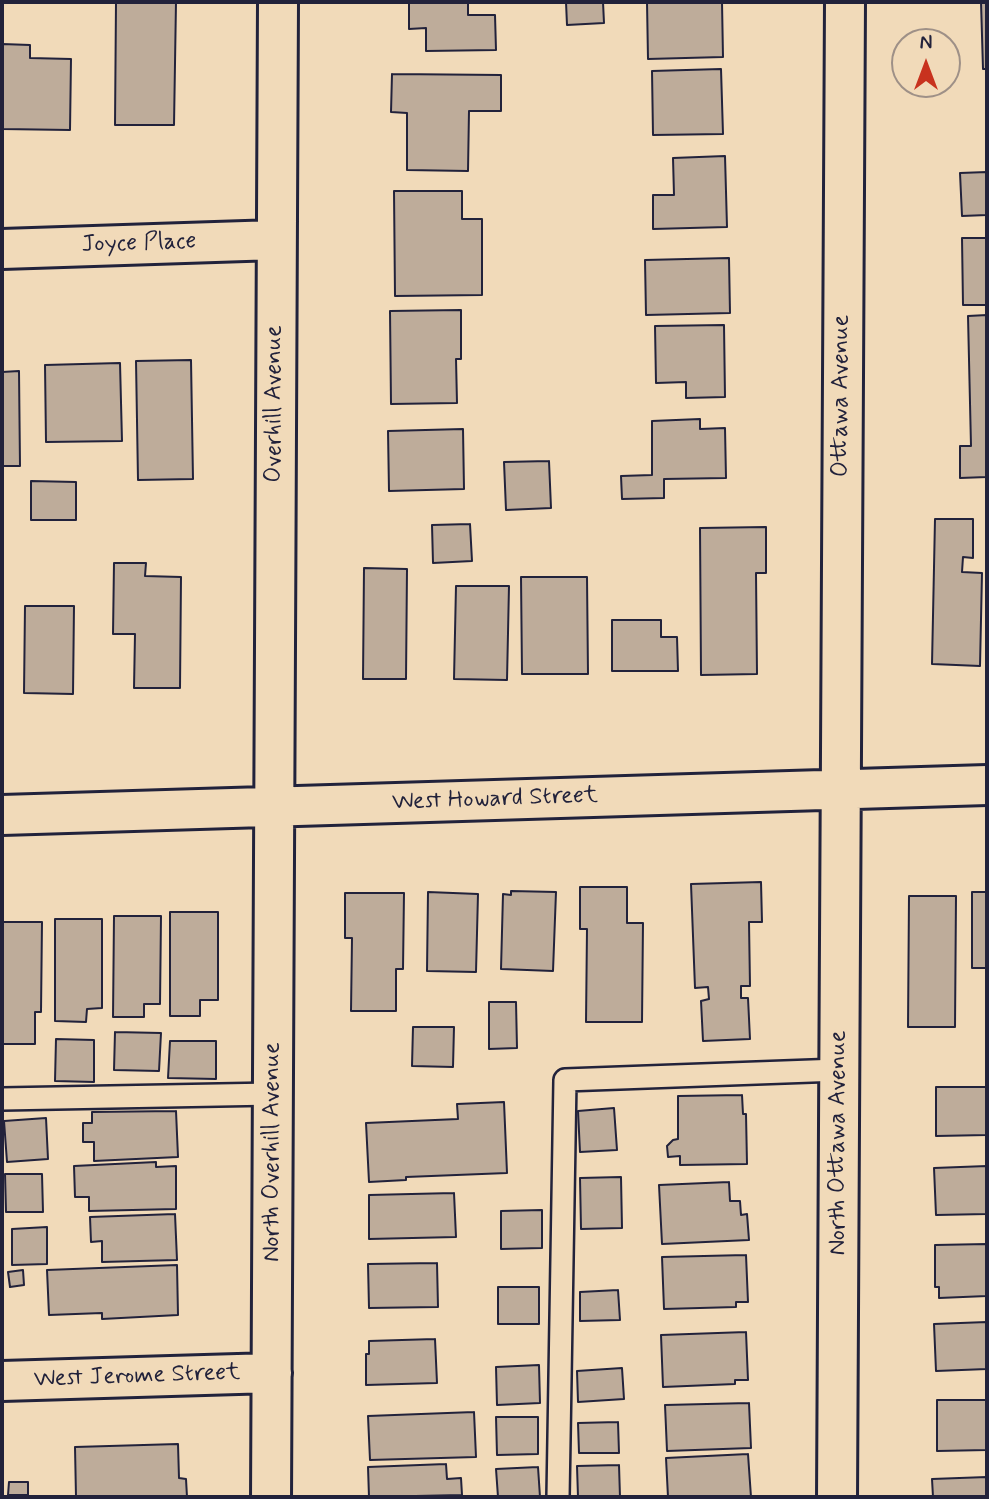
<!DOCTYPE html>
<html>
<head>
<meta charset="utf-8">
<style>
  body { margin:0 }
  #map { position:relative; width:989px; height:1499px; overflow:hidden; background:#f1dab9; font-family:Mynerve,sans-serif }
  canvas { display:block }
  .frame { position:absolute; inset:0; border:4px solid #22223b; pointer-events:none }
  .north { position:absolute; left:891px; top:28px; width:70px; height:70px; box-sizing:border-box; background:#f1dab9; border:2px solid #9e9087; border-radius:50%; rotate:0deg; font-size:19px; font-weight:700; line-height:28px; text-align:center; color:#22223b }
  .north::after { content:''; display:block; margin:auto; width:24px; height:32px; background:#c8321e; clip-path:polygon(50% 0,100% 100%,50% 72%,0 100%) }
</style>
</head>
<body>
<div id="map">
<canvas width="989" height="1499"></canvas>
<div class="frame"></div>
<div class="north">N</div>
</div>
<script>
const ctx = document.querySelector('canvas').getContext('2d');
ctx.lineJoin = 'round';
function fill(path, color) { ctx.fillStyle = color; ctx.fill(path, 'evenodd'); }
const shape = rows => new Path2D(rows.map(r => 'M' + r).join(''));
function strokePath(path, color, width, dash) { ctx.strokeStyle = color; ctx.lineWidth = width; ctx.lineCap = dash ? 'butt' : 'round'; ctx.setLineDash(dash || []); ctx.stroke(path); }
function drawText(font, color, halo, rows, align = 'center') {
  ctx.font = font + ' Mynerve,sans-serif'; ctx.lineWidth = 6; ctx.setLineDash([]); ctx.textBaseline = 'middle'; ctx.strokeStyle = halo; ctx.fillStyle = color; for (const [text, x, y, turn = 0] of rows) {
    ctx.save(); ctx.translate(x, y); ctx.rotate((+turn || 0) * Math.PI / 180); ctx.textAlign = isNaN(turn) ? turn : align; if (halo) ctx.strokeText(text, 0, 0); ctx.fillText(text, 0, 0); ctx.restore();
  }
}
const building = shape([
  [116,2,176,2,174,125,115,125,116,2],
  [409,2,468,2,468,15,495,15,496,50,426,51,426,28,409,29,409,2],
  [566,2,603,2,604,23,567,25,566,2],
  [647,2,722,2,723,57,648,59,647,2],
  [981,2,987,2,987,69,983,69,981,2],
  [2,44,30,45,30,58,71,59,70,130,2,129,2,44],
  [721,69,723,134,653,135,652,71,721,69],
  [392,74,501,75,501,111,469,111,468,171,407,170,407,113,391,112,392,74],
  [725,156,727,227,653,229,653,195,674,195,673,158,725,156],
  [987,172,987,215,962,216,960,173,987,172],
  [394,191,462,191,462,219,482,219,482,295,395,296,394,191],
  [962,238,987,238,987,305,963,305,962,238],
  [729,258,730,313,646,315,645,260,729,258],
  [461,310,461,359,456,359,457,403,391,404,390,311,461,310],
  [987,315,987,477,960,478,960,446,971,446,968,316,987,315],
  [724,325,725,397,686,398,686,382,656,383,655,326,724,325],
  [191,360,193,479,138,480,136,361,191,360],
  [120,363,122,441,46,442,45,365,120,363],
  [19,371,20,466,2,466,2,372,19,371],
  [700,419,700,429,725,428,726,478,664,479,664,498,622,499,621,476,652,475,652,421,700,419],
  [463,429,464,489,389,491,388,431,463,429],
  [549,461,551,508,506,510,504,462,549,461],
  [31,481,76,482,76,520,31,520,31,481],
  [935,519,973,519,973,558,963,557,962,572,982,573,980,666,932,664,935,519],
  [470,524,472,561,433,563,432,525,470,524],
  [766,527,766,573,756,573,757,674,701,675,700,528,766,527],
  [114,563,146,563,145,576,181,577,180,688,134,688,135,634,113,634,114,563],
  [364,568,407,569,406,679,363,679,364,568],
  [521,577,587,577,588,674,522,674,521,577],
  [456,586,509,586,507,680,454,679,456,586],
  [25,606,74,606,73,694,24,693,25,606],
  [612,620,661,620,661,637,677,637,678,671,612,671,612,620],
  [761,882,762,922,749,922,750,986,741,986,741,998,748,998,750,1039,703,1041,701,1001,709,999,708,987,695,988,691,884,761,882],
  [580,887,627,887,627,923,643,923,642,1022,586,1022,587,929,580,929,580,887],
  [511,891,556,892,553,971,501,969,503,894,511,895,511,891],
  [428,892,478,894,476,972,427,971,428,892],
  [972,892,987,892,987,968,972,968,972,892],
  [345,893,404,893,403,969,396,969,396,1011,351,1011,352,938,345,938,345,893],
  [909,896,956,896,955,1027,908,1027,909,896],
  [170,912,218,912,218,1000,200,1000,200,1016,170,1016,170,912],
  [114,916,161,916,160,1004,144,1004,144,1017,113,1017,114,916],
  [55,919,102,919,102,1008,87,1009,86,1022,55,1021,55,919],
  [2,922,42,922,41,1012,35,1012,35,1044,2,1044,2,922],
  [489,1002,516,1002,517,1048,489,1049,489,1002],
  [413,1027,454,1027,453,1067,412,1066,413,1027],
  [115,1032,161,1033,159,1071,114,1070,115,1032],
  [56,1039,94,1040,94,1082,55,1081,56,1039],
  [170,1041,216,1041,216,1079,168,1078,170,1041],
  [936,1087,987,1087,987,1135,936,1136,936,1087],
  [742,1095,743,1114,746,1114,747,1164,680,1165,680,1156,668,1157,667,1146,673,1140,678,1139,678,1096,742,1095],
  [504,1102,507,1173,406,1177,406,1180,369,1182,366,1123,458,1119,457,1104,504,1102],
  [614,1108,617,1150,580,1152,578,1111,614,1108],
  [176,1111,178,1157,94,1161,94,1142,83,1142,83,1123,92,1123,92,1112,176,1111],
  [46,1118,48,1159,7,1162,4,1121,46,1118],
  [156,1162,156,1167,176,1166,176,1209,89,1211,89,1197,75,1197,74,1166,156,1162],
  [987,1166,987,1214,936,1215,934,1168,987,1166],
  [5,1174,42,1174,43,1212,6,1212,5,1174],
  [621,1177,622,1228,581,1229,580,1178,621,1177],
  [729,1182,730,1201,740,1201,741,1215,747,1214,749,1240,662,1244,659,1185,729,1182],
  [454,1193,456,1237,369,1239,369,1195,454,1193],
  [542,1210,542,1248,501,1249,501,1211,542,1210],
  [175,1214,177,1260,102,1262,102,1241,91,1242,90,1217,175,1214],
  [47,1227,47,1264,12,1265,12,1229,47,1227],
  [987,1244,987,1296,939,1298,939,1287,935,1287,935,1245,987,1244],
  [746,1255,748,1302,736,1302,736,1307,664,1309,662,1257,746,1255],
  [437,1263,438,1307,369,1308,368,1264,437,1263],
  [177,1265,178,1315,102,1319,102,1313,49,1315,47,1270,177,1265],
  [23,1270,24,1285,10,1287,8,1272,23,1270],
  [498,1287,539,1287,539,1324,498,1324,498,1287],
  [618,1290,620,1320,580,1321,580,1292,618,1290],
  [987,1322,987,1369,936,1371,934,1324,987,1322],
  [746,1332,748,1380,735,1380,735,1384,663,1387,661,1335,746,1332],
  [435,1339,437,1383,366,1385,366,1354,369,1354,369,1341,435,1339],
  [539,1365,540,1403,497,1405,496,1367,539,1365],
  [622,1368,624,1399,578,1402,577,1371,622,1368],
  [937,1400,987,1400,987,1450,937,1451,937,1400],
  [749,1403,751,1448,667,1451,665,1405,749,1403],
  [474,1412,476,1457,370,1460,368,1416,474,1412],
  [496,1417,538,1417,538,1454,497,1455,496,1417],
  [618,1422,619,1453,579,1453,578,1423,618,1422],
  [178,1444,179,1478,186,1479,187,1497,76,1497,75,1447,178,1444],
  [748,1454,751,1497,668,1497,666,1458,748,1454],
  [446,1464,447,1479,461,1478,462,1495,369,1497,368,1467,446,1464],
  [619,1465,620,1497,578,1497,577,1466,619,1465],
  [538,1467,540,1497,498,1497,496,1469,538,1467],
  [987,1477,987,1497,933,1497,932,1479,987,1477],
  [9,1482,28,1482,28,1495,8,1495,9,1482]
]);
fill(building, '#beac9a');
strokePath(building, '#22223b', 2);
const lane = shape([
  [2,1099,273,1094],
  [558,1497,565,1080,839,1070]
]);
const street = shape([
  [2,249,276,240],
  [2,815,987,785],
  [2,1381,272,1373],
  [271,1497,278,2],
  [837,1497,845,2]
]);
strokePath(lane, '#22223b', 26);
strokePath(street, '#22223b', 44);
strokePath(lane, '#f1dab9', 21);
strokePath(street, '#f1dab9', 38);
drawText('24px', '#22223b', '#f1dab9', [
  ["Joyce Place",139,244,-2],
  ["Ottawa Avenue",842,396,-90],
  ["Overhill Avenue",275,404,-90],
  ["West Howard Street",495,800,-2],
  ["North Ottawa Avenue",839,1143,-90],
  ["North Overhill Avenue",273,1152,-90],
  ["West Jerome Street",137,1377,-2]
]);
</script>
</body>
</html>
